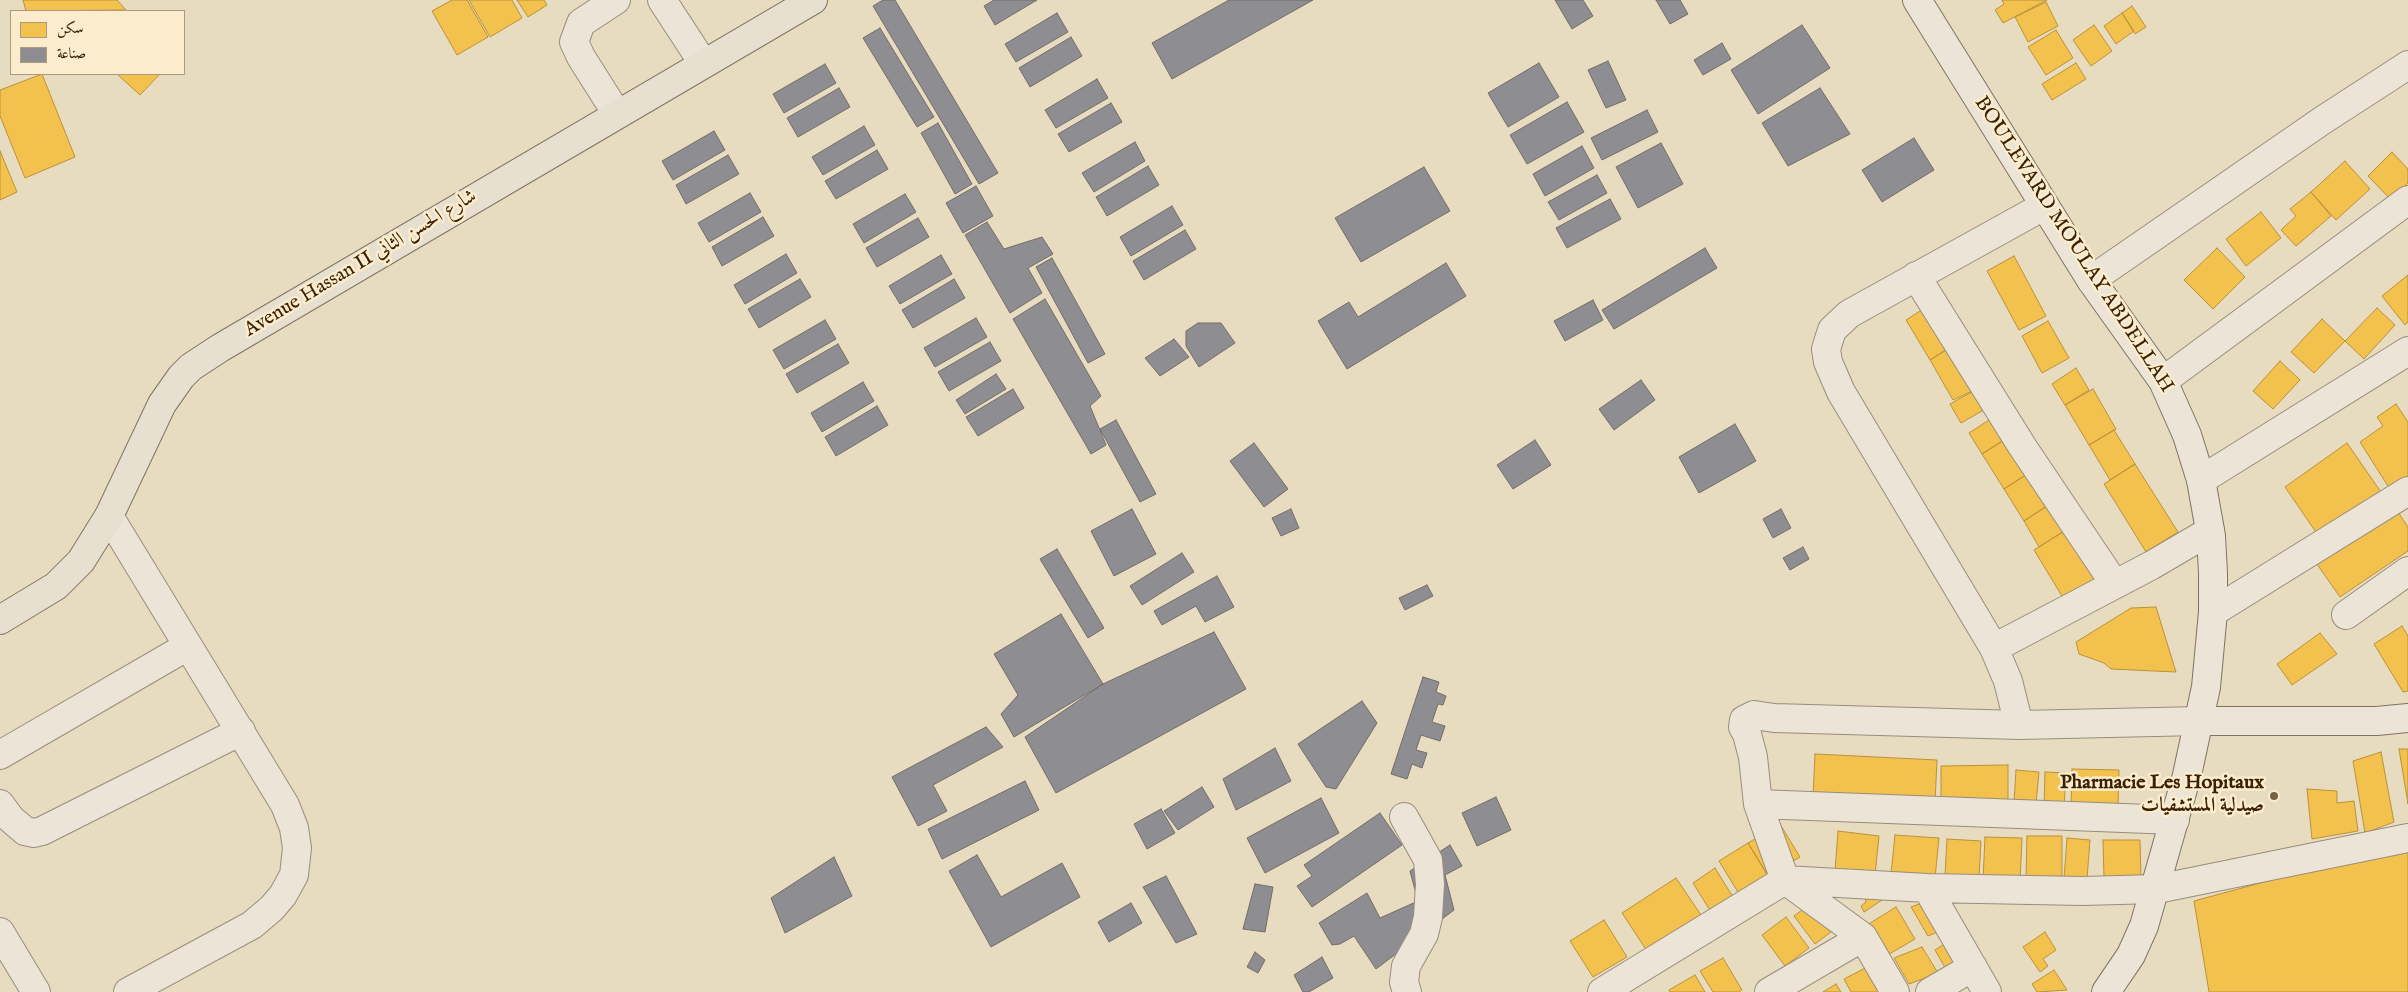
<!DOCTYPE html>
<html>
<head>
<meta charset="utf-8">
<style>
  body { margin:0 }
  #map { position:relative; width:2408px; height:992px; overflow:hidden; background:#e8dcc0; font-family:"IM FELL English",Amiri,serif }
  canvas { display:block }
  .legend { position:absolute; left:10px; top:10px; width:175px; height:65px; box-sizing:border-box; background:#faeccc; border:1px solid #ae9a7c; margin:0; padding:6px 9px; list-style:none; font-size:15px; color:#3b2003 }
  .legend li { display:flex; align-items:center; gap:10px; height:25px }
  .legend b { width:25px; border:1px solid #ae9a7c }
</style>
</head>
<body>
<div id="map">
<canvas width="2408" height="992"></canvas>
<ul class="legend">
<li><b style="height:14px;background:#f2c14e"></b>سكن</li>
<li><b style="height:14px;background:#8d8d92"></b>صناعة</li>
</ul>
</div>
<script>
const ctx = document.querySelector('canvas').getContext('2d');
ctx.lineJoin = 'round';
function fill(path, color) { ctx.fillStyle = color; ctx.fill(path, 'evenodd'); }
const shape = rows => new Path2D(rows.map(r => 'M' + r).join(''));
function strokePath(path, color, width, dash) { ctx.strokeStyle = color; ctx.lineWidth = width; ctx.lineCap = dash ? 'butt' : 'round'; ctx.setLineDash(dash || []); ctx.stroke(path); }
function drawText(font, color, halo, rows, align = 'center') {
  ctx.font = font + ' "IM FELL English",Amiri,serif'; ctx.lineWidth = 5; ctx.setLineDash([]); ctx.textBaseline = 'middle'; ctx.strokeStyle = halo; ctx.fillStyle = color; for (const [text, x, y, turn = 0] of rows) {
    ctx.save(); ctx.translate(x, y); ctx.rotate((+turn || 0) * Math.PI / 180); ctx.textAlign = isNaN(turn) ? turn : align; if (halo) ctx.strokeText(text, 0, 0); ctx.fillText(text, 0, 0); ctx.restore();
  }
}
const homes = shape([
  [23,0,117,0,126,10,26,11,23,0],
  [452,0,467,0,488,37,457,55,432,11,452,0],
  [469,0,512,0,522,18,490,37,469,0],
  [517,0,544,0,547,5,528,17,517,0],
  [2002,0,2047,0,2003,23,1995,10,2004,4,2002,0],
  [2046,2,2058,26,2028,42,2015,17,2046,2],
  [2132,6,2146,27,2135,34,2122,13,2132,6],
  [2122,13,2134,31,2116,44,2104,26,2122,13],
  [2094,25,2112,51,2091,66,2073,40,2094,25],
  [2056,30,2073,58,2046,75,2028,47,2056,30],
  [2076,63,2086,79,2052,100,2042,84,2076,63],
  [42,74,75,157,25,178,0,116,0,90,42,74],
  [117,74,160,74,140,95,117,74],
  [0,151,17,192,0,200,0,151],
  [2392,152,2408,169,2408,183,2391,200,2368,176,2392,152],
  [2345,161,2370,189,2336,220,2311,192,2345,161],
  [2311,192,2331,216,2296,246,2281,230,2296,216,2290,209,2311,192],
  [2261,212,2281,238,2246,266,2226,239,2261,212],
  [2217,248,2245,277,2213,309,2184,280,2217,248],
  [2014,256,2046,316,2019,330,1987,271,2014,256],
  [2408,275,2408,322,2405,325,2382,296,2408,275],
  [1931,304,1955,344,1930,360,1906,320,1931,304],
  [2377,308,2395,325,2364,359,2345,341,2377,308],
  [2322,319,2345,341,2314,373,2291,352,2322,319],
  [2048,321,2069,358,2042,373,2022,336,2048,321],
  [1953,346,1979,388,1953,400,1930,360,1953,346],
  [2280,361,2300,380,2273,409,2253,391,2280,361],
  [2076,368,2089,390,2065,405,2052,384,2076,368],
  [1979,388,1989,407,1961,423,1950,404,1979,388],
  [2093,389,2116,429,2089,445,2065,405,2093,389],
  [2396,404,2408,422,2408,484,2393,494,2360,442,2383,426,2377,417,2396,404],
  [1995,416,2008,437,1982,454,1969,433,1995,416],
  [2114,430,2135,464,2110,480,2089,445,2114,430],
  [2006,439,2027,474,2004,489,1982,454,2006,439],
  [2347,443,2383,495,2320,538,2285,487,2347,443],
  [2135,464,2178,532,2146,552,2104,484,2135,464],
  [2029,473,2049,505,2024,521,2004,489,2029,473],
  [2392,503,2408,527,2408,551,2340,597,2312,557,2392,503],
  [2048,505,2064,531,2039,547,2024,521,2048,505],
  [2071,527,2102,578,2065,601,2034,550,2071,527],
  [2156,607,2176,672,2111,669,2104,663,2079,654,2076,642,2131,608,2156,607],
  [2402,626,2408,636,2408,691,2403,692,2374,644,2402,626],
  [2320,633,2337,654,2292,685,2277,664,2320,633],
  [2399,749,2408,749,2408,804,2399,749],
  [2381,752,2394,822,2365,833,2353,761,2381,752],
  [1815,754,1937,760,1935,803,1813,797,1815,754],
  [2008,765,2008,805,1941,805,1941,766,2008,765],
  [2072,769,2119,770,2118,806,2071,805,2072,769],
  [2016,770,2039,772,2036,804,2014,802,2016,770],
  [2045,772,2066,773,2064,808,2044,808,2045,772],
  [2307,789,2337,791,2337,803,2354,801,2358,831,2312,839,2307,789],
  [1780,824,1800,857,1768,876,1748,843,1780,824],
  [1838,831,1879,836,1875,875,1835,871,1838,831],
  [1895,835,1939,838,1935,878,1891,874,1895,835],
  [2027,836,2062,836,2062,879,2026,879,2027,836],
  [1985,837,2022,838,2020,882,1983,880,1985,837],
  [2067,838,2090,840,2087,879,2064,879,2067,838],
  [1947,839,1981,841,1979,877,1945,876,1947,839],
  [2103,840,2140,840,2141,878,2104,878,2103,840],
  [1748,843,1770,879,1741,897,1719,861,1748,843],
  [2408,843,2408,992,2209,992,2194,901,2408,843],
  [1715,868,1733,897,1711,912,1693,883,1715,868],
  [1676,878,1701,915,1647,951,1622,913,1676,878],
  [1863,892,1888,896,1864,912,1861,906,1866,902,1863,892],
  [1940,896,1956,924,1928,936,1911,907,1940,896],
  [1814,901,1835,929,1815,944,1794,916,1814,901],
  [1896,907,1915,939,1886,956,1867,925,1896,907],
  [1786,917,1809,948,1785,966,1762,935,1786,917],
  [1604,920,1627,957,1593,977,1570,941,1604,920],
  [2045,932,2056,950,2043,959,2048,966,2040,972,2023,947,2045,932],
  [1947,942,1962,962,1948,973,1935,950,1947,942],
  [1922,947,1938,973,1909,984,1894,958,1922,947],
  [1723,958,1742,990,1738,992,1713,992,1700,971,1723,958],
  [1871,965,1886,992,1851,992,1844,979,1871,965],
  [2054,970,2067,990,2037,992,2032,984,2054,970],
  [1695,975,1705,992,1670,992,1669,990,1695,975],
  [1836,984,1841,992,1823,992,1836,984]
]);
fill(homes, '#f2c14e');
strokePath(homes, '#bb9138', 1);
const industry = shape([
  [883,0,895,0,998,173,979,184,873,6,883,0],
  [994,0,1037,0,995,25,984,6,994,0],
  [1229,0,1313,0,1172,79,1152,43,1229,0],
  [1555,0,1583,0,1593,16,1572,29,1555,0],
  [1656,0,1680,0,1688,14,1670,24,1656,0],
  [1057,13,1068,32,1016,62,1005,44,1057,13],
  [1802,25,1830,68,1758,114,1731,70,1802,25],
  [880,28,934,117,917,127,863,38,880,28],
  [1071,37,1082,56,1030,87,1019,68,1071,37],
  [1722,43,1731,59,1703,75,1694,60,1722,43],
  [1608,61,1626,100,1606,108,1588,70,1608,61],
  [1539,63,1559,97,1508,127,1488,93,1539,63],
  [825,64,836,83,784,113,773,94,825,64],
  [1097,79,1108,98,1056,128,1045,110,1097,79],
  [839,88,850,107,798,137,787,118,839,88],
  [1820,88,1850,134,1788,166,1762,123,1820,88],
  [1567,102,1584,132,1527,164,1510,135,1567,102],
  [1111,103,1122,122,1069,152,1058,134,1111,103],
  [1647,110,1658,132,1602,160,1591,138,1647,110],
  [938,123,972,184,955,194,921,133,938,123],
  [864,126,875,145,823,175,812,157,864,126],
  [714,131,725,150,673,180,662,161,714,131],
  [1914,138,1934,170,1882,202,1862,170,1914,138],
  [1135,142,1145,161,1094,192,1082,173,1135,142],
  [1661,143,1683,184,1638,208,1616,167,1661,143],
  [1582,146,1594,168,1545,196,1533,174,1582,146],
  [877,150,888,169,836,199,825,181,877,150],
  [728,155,739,174,686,204,676,185,728,155],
  [1148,166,1159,185,1107,216,1096,197,1148,166],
  [1424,167,1450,211,1361,262,1335,218,1424,167],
  [1597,175,1607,193,1559,220,1548,202,1597,175],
  [976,186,993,216,963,233,946,203,976,186],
  [750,193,761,212,709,242,698,223,750,193],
  [905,194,916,212,864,243,853,224,905,194],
  [1610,199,1621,219,1567,248,1556,228,1610,199],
  [1172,206,1183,225,1131,256,1120,237,1172,206],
  [763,217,774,236,722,266,712,247,763,217],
  [918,218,929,237,877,267,866,248,918,218],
  [987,222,1004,249,1042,237,1053,254,1028,268,1042,293,1010,313,965,235,987,222],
  [1185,230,1196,249,1144,280,1133,261,1185,230],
  [1705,248,1717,268,1614,329,1602,310,1705,248],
  [786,254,797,273,745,304,734,285,786,254],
  [941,255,952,274,900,304,889,286,941,255],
  [1052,258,1105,354,1088,363,1036,267,1052,258],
  [1446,263,1466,296,1347,369,1318,321,1349,302,1358,317,1446,263],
  [800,279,811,297,759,328,748,309,800,279],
  [954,279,965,298,913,328,902,310,954,279],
  [1045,299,1101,396,1090,406,1106,445,1091,454,1013,319,1045,299],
  [1593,300,1603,320,1565,341,1554,321,1593,300],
  [976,318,987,337,935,367,924,348,976,318],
  [825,320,836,339,784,369,773,350,825,320],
  [1198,323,1221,323,1235,343,1199,367,1186,346,1186,331,1198,323],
  [1174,339,1189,357,1160,376,1145,358,1174,339],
  [990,342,1001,361,949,391,938,372,990,342],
  [838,344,849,363,797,393,786,374,838,344],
  [996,374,1006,389,965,414,956,400,996,374],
  [1641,380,1655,400,1614,430,1599,409,1641,380],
  [863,382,874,401,822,432,811,413,863,382],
  [1013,389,1024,408,978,436,966,417,1013,389],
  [877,406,888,425,836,456,825,437,877,406],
  [1116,420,1156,494,1140,502,1100,429,1116,420],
  [1735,424,1756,461,1699,493,1679,457,1735,424],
  [1535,440,1551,465,1513,489,1497,465,1535,440],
  [1254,443,1288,489,1264,507,1230,461,1254,443],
  [1132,509,1156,554,1114,576,1091,531,1132,509],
  [1291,509,1299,528,1281,536,1272,518,1291,509],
  [1781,509,1791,528,1773,538,1763,519,1781,509],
  [1803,547,1809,559,1790,570,1783,558,1803,547],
  [1057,549,1104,628,1088,638,1040,559,1057,549],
  [1182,553,1194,572,1142,605,1130,586,1182,553],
  [1217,576,1234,607,1205,622,1196,606,1162,625,1154,611,1217,576],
  [1427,585,1433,596,1405,610,1399,598,1427,585],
  [1061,614,1103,684,1014,737,1001,714,1018,695,994,654,1061,614],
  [1214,632,1246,689,1056,793,1025,737,1103,684,1214,632],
  [1423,677,1439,682,1436,692,1446,696,1443,705,1438,704,1432,722,1445,726,1440,741,1421,735,1416,750,1427,753,1422,768,1412,764,1407,779,1391,774,1423,677],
  [1362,701,1377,723,1336,789,1326,787,1298,744,1362,701],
  [986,727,1003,747,933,785,947,811,918,826,892,777,986,727],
  [1275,748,1291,781,1236,810,1223,779,1275,748],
  [1025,781,1039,810,942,859,928,829,1025,781],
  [1202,787,1214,807,1178,830,1164,811,1202,787],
  [1496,797,1511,830,1477,846,1462,813,1496,797],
  [1321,798,1339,833,1265,873,1247,838,1321,798],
  [1161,809,1175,833,1147,849,1134,824,1161,809],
  [1380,813,1402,845,1312,907,1297,886,1312,876,1304,865,1380,813],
  [1450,845,1462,866,1445,875,1454,910,1376,969,1354,936,1340,944,1332,945,1319,923,1367,893,1380,918,1418,901,1410,871,1450,845],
  [977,855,1001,897,1062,863,1080,897,991,947,949,871,977,855],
  [834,857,852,896,785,933,771,898,834,857],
  [1166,876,1197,934,1176,943,1143,887,1166,876],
  [1255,884,1273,887,1265,932,1243,929,1255,884],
  [1131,903,1142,923,1109,942,1098,922,1131,903],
  [1255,952,1265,960,1258,973,1247,967,1255,952],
  [1322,957,1333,978,1309,992,1303,992,1294,975,1322,957]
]);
fill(industry, '#8d8d92');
strokePath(industry, '#746c67', 1);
const minor = shape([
  [616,0,581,23,574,42,581,57,617,114],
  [662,0,703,63],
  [1916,276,2022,446,2114,583],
  [2091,280,2323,120,2408,65],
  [2163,381,2408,200],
  [2201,480,2408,351],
  [109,516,285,805,294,828,297,848,294,875,283,895,272,908,252,925,128,992],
  [2213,612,2408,491],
  [2346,615,2408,571],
  [1994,648,2152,565,2210,531],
  [2019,725,2008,681,1994,648,1841,392,1828,362,1826,349,1832,330,1849,314,2044,206],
  [0,755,188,646],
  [0,804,11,819,25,831,34,833,42,831,241,731],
  [1758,804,2175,820],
  [1404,817,1428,860,1430,884,1428,917,1424,934,1406,966,1404,982,1407,992],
  [1927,888,1987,992],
  [0,932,36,992],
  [1602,992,1785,880,1927,888,2082,891,2157,889,2408,838],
  [1769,992,1863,937],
  [1895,992,1863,937,1785,880,1758,804,1753,757,1747,734,1743,727,1744,720,1754,715,1774,718,2019,725,2200,721],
  [1930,992,1973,967]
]);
const secondary = shape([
  [1917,0,2091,280,2163,381,2187,435,2201,480,2211,536,2213,573,2213,612,2206,687,2187,775,2144,926,2131,955,2106,992],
  [2200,721,2377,721,2408,718]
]);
const primary = shape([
  [0,620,56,586,81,561,109,516,162,404,181,377,191,367,220,348,813,0]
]);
strokePath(minor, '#988d7b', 30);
strokePath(secondary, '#7f7462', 30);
strokePath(primary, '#7f7462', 30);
strokePath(minor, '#ebe4d7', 28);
strokePath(secondary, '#ebe4d7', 28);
strokePath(primary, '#e7e0d0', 28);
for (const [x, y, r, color] of [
  [2274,796,5,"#786245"]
]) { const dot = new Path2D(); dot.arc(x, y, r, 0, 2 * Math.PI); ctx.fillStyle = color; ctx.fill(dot); strokePath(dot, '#faeccc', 2); }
drawText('20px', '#3b2003', '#faeccc', [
  ["BOULEVARD MOULAY ABDELLAH",2073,245,57],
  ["Avenue Hassan II شارع الحسن الثاني",361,264,-31]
]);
drawText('bold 20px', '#3b2003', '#faeccc', [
  ["Pharmacie Les Hopitaux",2264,784],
  ["صيدلية المستشفيات",2264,807]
], 'right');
</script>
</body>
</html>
